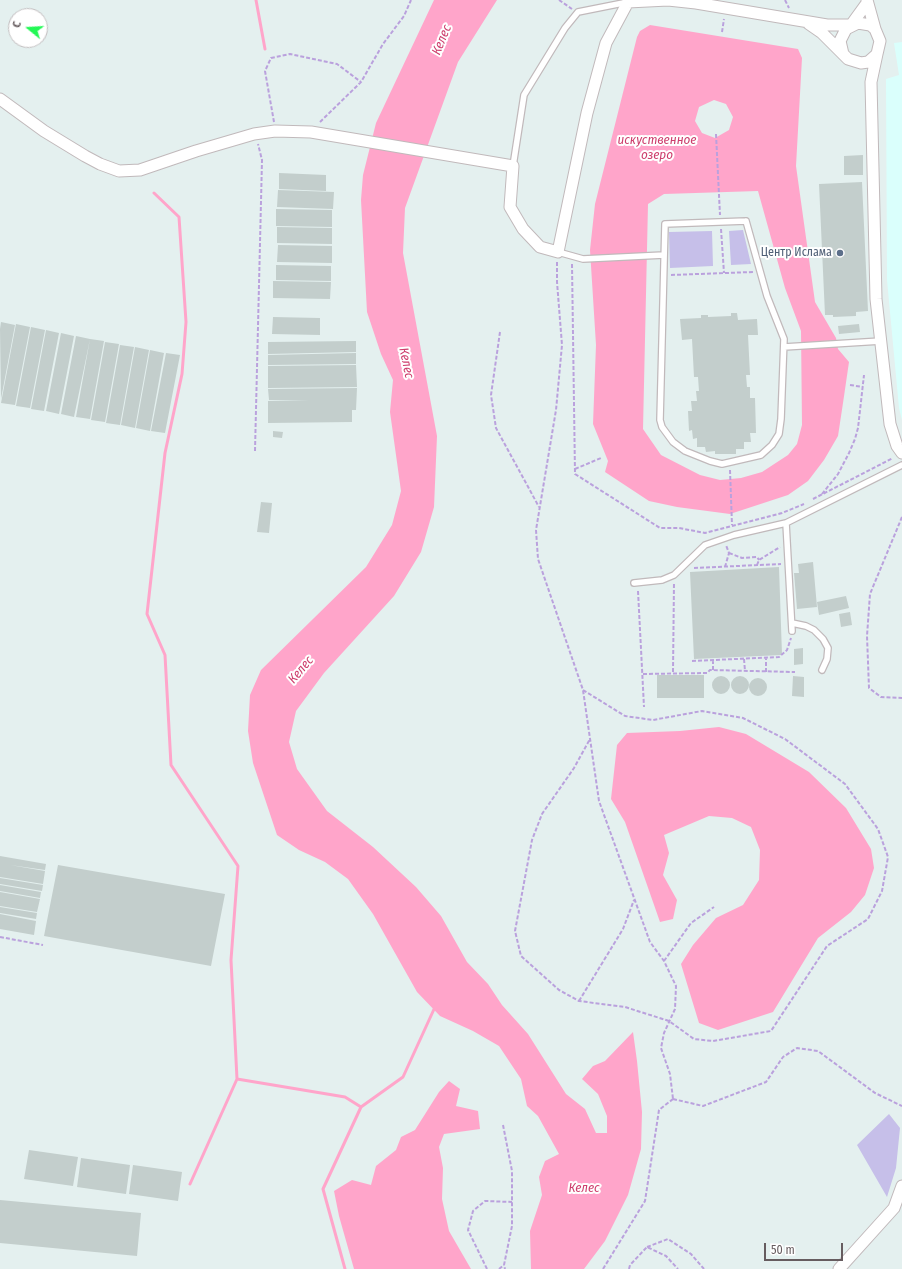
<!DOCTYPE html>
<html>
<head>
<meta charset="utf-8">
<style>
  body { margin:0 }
  #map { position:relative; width:902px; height:1269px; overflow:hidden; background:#e4f0ef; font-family:"Fira Sans Condensed",sans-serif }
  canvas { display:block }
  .north { position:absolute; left:8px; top:8px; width:40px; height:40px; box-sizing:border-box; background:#fff; border:1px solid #c2bebf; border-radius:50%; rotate:288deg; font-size:11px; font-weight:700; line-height:16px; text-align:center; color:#665c5f }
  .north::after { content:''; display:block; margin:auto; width:14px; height:18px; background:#23f855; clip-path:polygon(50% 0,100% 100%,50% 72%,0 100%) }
  .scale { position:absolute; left:764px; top:1243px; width:79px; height:18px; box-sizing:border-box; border:2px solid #665c5f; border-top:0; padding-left:5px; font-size:12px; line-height:14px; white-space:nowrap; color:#665c5f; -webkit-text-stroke:3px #fff; paint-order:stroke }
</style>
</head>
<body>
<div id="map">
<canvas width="902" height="1269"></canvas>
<div class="north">С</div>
<div class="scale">50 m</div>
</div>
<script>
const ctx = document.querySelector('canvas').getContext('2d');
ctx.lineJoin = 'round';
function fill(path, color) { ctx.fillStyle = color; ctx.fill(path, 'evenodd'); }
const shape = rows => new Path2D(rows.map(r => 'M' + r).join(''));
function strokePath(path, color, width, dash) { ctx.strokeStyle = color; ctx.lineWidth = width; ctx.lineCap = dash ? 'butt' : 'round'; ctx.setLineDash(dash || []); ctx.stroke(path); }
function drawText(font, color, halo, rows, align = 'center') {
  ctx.font = font + ' "Fira Sans Condensed",sans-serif'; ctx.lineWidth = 4; ctx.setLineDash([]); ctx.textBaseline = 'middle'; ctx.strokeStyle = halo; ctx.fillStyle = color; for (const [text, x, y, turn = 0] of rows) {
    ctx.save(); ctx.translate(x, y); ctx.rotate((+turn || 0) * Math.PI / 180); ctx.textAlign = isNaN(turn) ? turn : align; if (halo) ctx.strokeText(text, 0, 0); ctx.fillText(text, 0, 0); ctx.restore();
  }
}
fill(shape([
  [902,42,902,420,899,408,887,280,886,79,899,75,894,43]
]), '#dafffc');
fill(shape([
  [743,230,751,264,731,265,729,231],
  [712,231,713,266,670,268,669,232],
  [889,1114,900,1128,896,1168,887,1197,857,1145]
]), '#c6bfe9');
fill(shape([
  [434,0,497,0,458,62,405,208,403,253,437,436,434,507,421,552,394,596,324,673,296,711,289,742,297,769,327,811,373,847,416,887,441,916,467,962,488,984,502,1005,528,1034,566,1094,585,1109,596,1133,607,1133,607,1116,598,1094,582,1079,593,1066,605,1061,633,1032,637,1061,642,1112,641,1149,628,1195,605,1241,584,1269,531,1269,530,1231,542,1195,539,1177,545,1161,559,1154,538,1116,527,1106,521,1079,499,1046,473,1031,440,1016,417,992,373,914,348,879,325,862,299,850,277,835,253,763,248,731,250,695,261,670,366,567,392,525,401,491,390,412,393,380,381,354,367,312,361,200,363,175,376,123],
  [650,25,798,49,802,58,796,166,815,302,836,338,838,349,849,362,843,403,838,436,824,460,808,481,788,495,730,514,677,507,649,501,605,472,608,461,593,424,596,345,590,250,595,204,637,37,640,31],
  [714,100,726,104,733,117,729,130,715,138,702,133,695,121,699,107],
  [758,191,785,288,801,331,802,425,797,444,788,455,762,472,741,478,720,480,700,475,661,455,643,429,648,204,664,194],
  [719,727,746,734,809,772,846,808,871,849,874,868,865,895,851,912,818,938,773,1012,718,1030,699,1023,681,964,693,945,716,918,743,905,759,880,760,850,751,827,732,818,709,816,664,835,669,853,663,875,677,900,673,919,660,922,625,822,611,799,617,745,627,733,680,731],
  [449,1081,460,1089,456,1106,478,1111,480,1129,444,1134,439,1147,443,1168,442,1199,449,1231,471,1269,354,1269,339,1216,334,1191,352,1180,371,1185,376,1166,396,1150,401,1137,415,1130,439,1092]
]), '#ffa5ca');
strokePath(shape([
  [256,0,265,49],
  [154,193,179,217,186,322,182,374,165,453,147,614,165,655,171,765,238,866,231,960,237,1079],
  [190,1184,237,1079,345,1097,361,1107],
  [345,1269,323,1189,361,1107,403,1077,435,1007]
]), '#ffa5ca', 3);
fill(shape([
  [863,155,863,175,844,175,844,156],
  [279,173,326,175,326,191,279,189],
  [862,182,868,311,856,312,856,316,833,317,833,315,825,315,819,184],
  [278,190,334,192,333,209,277,207],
  [276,209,332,210,332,227,276,226],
  [277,227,332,228,332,244,277,243],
  [278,245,332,246,332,263,277,262],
  [276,265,331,266,331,281,276,280],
  [273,281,331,282,330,299,273,298],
  [731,313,737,313,738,320,757,319,758,335,748,335,750,375,746,375,747,387,750,387,750,398,755,398,756,433,750,433,751,442,744,442,744,449,736,449,736,454,715,454,715,451,706,452,705,447,697,447,697,438,693,439,692,430,689,431,688,411,692,411,691,401,697,401,696,391,699,391,698,377,694,377,692,339,682,340,680,319,701,318,701,315,708,315,708,317,731,316],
  [273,317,320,318,320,335,272,334],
  [1,322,15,325,1,399,0,329],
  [16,324,30,327,15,405,1,403],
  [859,324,860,332,839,334,838,326],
  [31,327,45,330,30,408,16,406],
  [46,330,59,333,44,411,31,409],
  [61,333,74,336,59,414,46,411],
  [76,336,90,339,74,417,61,414],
  [90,339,104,341,90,419,76,417],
  [356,341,356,352,268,354,268,342],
  [105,342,119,344,105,422,91,420],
  [120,345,134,347,120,425,106,423],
  [135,347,149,350,135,428,121,425],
  [150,350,164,353,150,431,136,428],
  [166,353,180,355,165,433,151,431],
  [356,353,356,364,268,365,268,355],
  [356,365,357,387,268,388,268,377,284,376,268,377,268,366],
  [357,388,356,410,352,410,352,422,268,423,268,401,309,400,269,400,268,389],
  [273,431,283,432,282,438,273,437],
  [261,502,272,503,269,533,257,532],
  [813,562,817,607,797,609,794,573,799,573,798,564],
  [779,567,782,655,694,659,690,572],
  [846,596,849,608,819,615,817,602],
  [850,612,852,625,841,627,839,614],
  [803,648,803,664,794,665,794,649],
  [657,675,704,675,704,698,657,698],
  [793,676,804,677,804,697,792,696],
  '731 685a9 9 0 1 1 18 0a9 9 0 1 1-18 0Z',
  '712 685a9 9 0 1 1 18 0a9 9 0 1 1-18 0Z',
  '749 687a9 9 0 1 1 18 0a9 9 0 1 1-18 0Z',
  [0,856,46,864,45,870,10,865,45,871,43,884,0,877],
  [58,865,225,894,211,966,44,936],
  [0,878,43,885,42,891,0,884],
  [0,885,41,892,40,898,0,891],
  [0,892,40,899,37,912,0,906,0,899,26,903,0,899],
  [0,907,37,913,36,919,0,913],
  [0,914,36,921,34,935,0,929],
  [29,1150,78,1157,73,1186,24,1179],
  [81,1158,130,1165,126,1194,77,1187],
  [133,1165,182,1172,178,1201,129,1194],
  [0,1200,141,1213,137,1256,0,1243]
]), '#c3cecc');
const lane = shape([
  [513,166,524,95,565,28,578,12,628,2],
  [746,221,767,296,784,339,781,419,779,434,772,445,761,455,722,464,710,461,685,451,673,442,662,427,660,420,665,224,746,221],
  [558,252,583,259,664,255],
  [784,347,881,341],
  [786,523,792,631],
  [634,583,662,580,674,575,705,545,734,535,786,523,902,465],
  [792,623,806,626,814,630,823,639,828,648,827,659,822,670]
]);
const street = shape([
  [867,0,875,29],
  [809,24,822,33,848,59,861,63,868,62,877,54,880,41,875,29,870,25,858,23,846,29,840,41,843,54],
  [877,54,871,82,876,299,890,424,897,446,902,453],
  [0,99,44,131,85,156,100,164,119,171,140,170,196,151,254,134,275,131,311,132,513,166,510,207,523,229,540,247,558,252,587,113,606,43,628,2,668,0,696,3,827,25,851,25,867,3],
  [839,1269,894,1208,902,1186]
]);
strokePath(lane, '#c1b9bb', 8);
strokePath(street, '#c1b9bb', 13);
strokePath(shape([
  [559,0,572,9],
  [785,0,789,8],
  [722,32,724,19],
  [274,122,265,71,271,58,290,54,337,64,361,82],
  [320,122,361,82,383,44,404,16,411,0],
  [716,134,720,215],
  [721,229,724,273],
  [557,262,557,282,562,345,556,410,536,530,538,559,583,690,599,801,650,942,664,961,676,986,675,1009,664,1033,661,1048,670,1074,673,1099],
  [572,264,575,474,660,528,679,528,705,533,782,513,804,504],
  [671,275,753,272],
  [500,332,491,395,496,428,539,507],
  [850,385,863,387],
  [255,451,262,160,258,144],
  [575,469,601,458],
  [730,470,732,525],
  [822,494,838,474,849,453,855,439,858,428,864,375],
  [813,499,893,458],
  [902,517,870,594,867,636,869,688,881,697,902,698],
  [729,553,742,558,757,557,759,560],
  [757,565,759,560,780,547],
  [725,567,729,553,726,545],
  [694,568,781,564],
  [638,591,644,707],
  [744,659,745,671],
  [713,660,713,670],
  [692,661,779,657,787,650,791,638],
  [673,672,674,582],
  [766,672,766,658],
  [643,674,707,673,710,670,795,672],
  [583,690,625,716,653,720,702,711,743,718,785,739,845,784,878,829,888,857,882,891,868,919,827,946,771,1031,713,1041,694,1039,669,1021,625,1007,579,1001,559,990,521,956,515,931,532,840,542,814,574,768,590,739],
  [0,937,43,945],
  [664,961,691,923,714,907],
  [579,1001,623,929,634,900],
  [673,1099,703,1106,766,1082,783,1057,797,1048,818,1051,875,1093,902,1106],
  [503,1125,512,1171,512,1226,504,1265,505,1269],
  [647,1247,668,1239,691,1254,704,1269],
  [487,1269,468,1230,473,1211,485,1201,512,1202],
  [499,1269,504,1265],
  [603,1269,645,1201,659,1110,673,1099],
  [629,1269,630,1265,647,1247,666,1256,678,1269]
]), '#baa1dd', 2, [4, 2]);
strokePath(lane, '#fff', 5.5);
strokePath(street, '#fff', 11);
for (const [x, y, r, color] of [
  [840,253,4,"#5c6f8a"]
]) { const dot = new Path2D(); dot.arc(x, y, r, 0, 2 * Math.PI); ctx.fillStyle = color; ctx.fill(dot); strokePath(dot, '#fff', 1.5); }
drawText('12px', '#4e5e75', '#fff', [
  ["Центр Ислама",832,253]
], 'right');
drawText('italic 13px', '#cd3d6c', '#fff', [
  ["Келес",442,40,-68],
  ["искуственное",657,140],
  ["озеро",657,155],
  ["Келес",406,363,78],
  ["Келес",301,670,-50],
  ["Келес",584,1188]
]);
</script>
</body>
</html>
